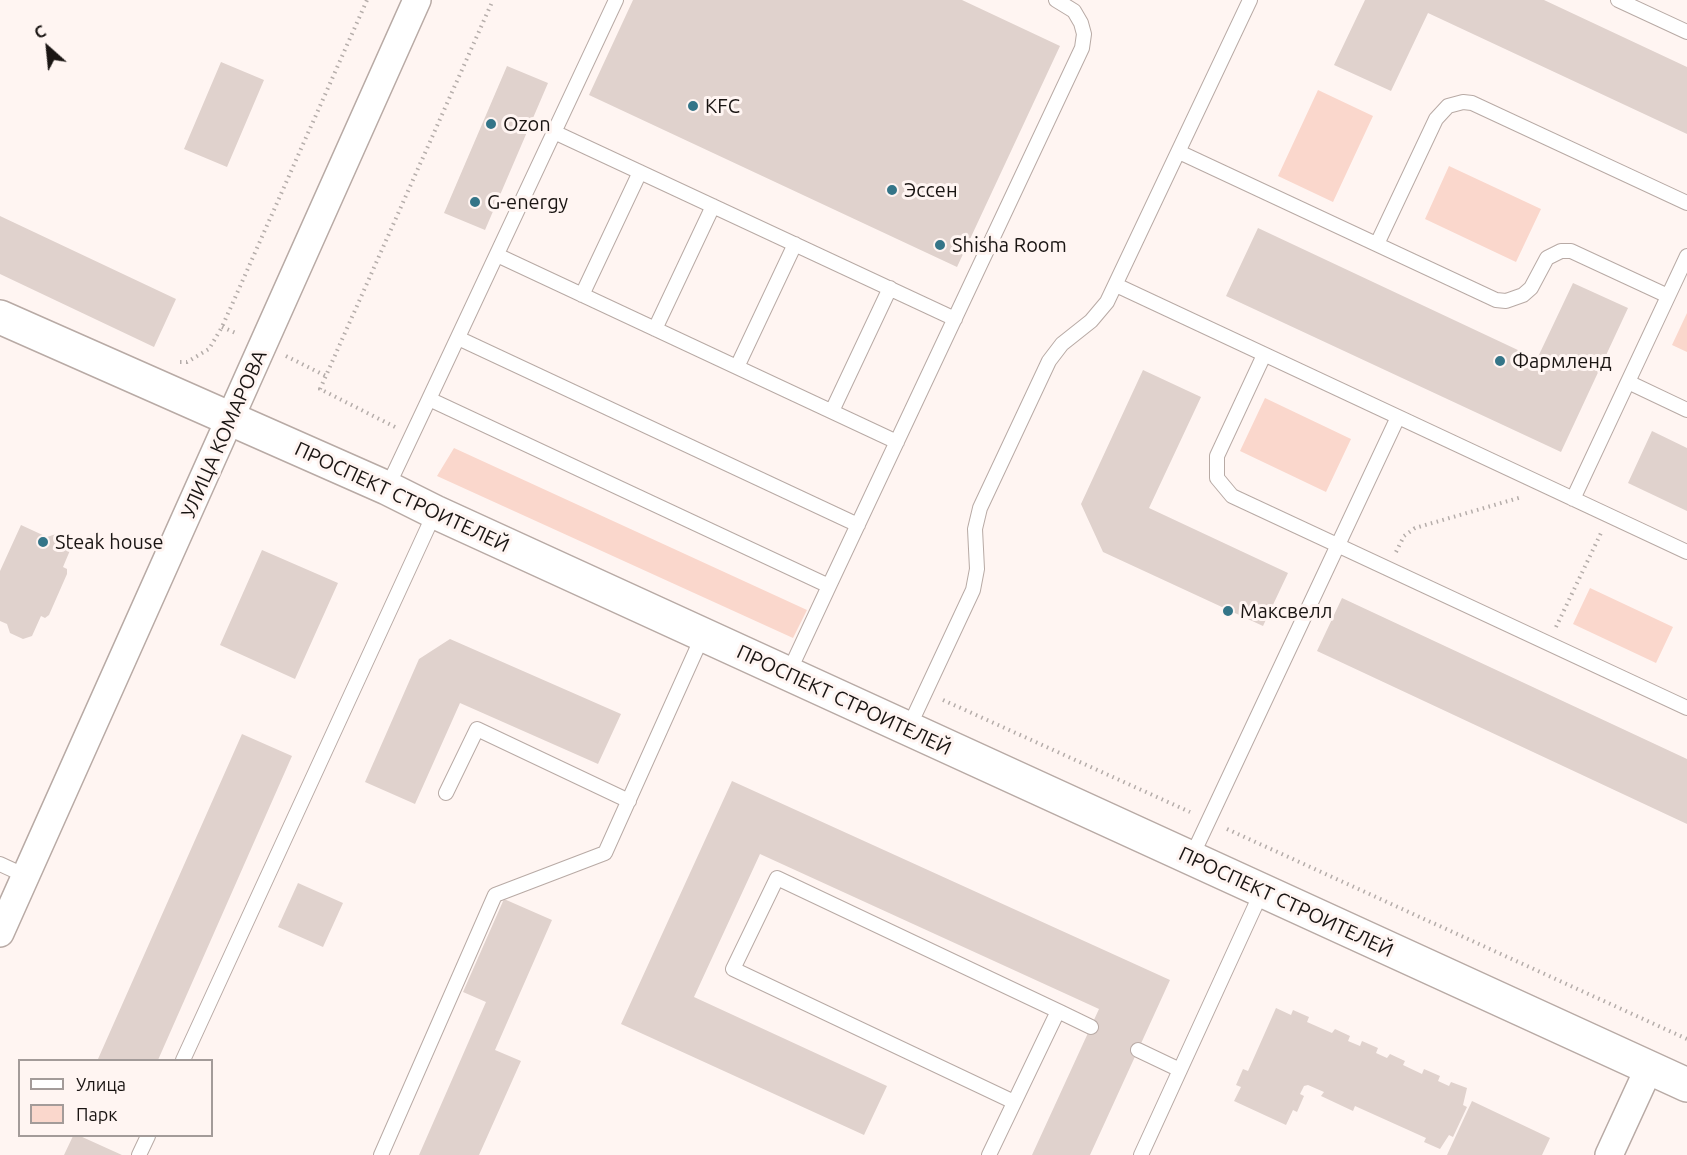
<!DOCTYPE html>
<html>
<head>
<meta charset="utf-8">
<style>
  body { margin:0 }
  #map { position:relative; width:1687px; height:1155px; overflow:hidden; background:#fff5f2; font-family:Ubuntu,sans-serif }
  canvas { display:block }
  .legend { position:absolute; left:18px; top:1059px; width:195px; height:78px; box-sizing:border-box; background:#fff5f2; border:2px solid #a39b99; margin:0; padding:8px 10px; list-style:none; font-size:18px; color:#1a1513 }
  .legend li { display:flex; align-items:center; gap:12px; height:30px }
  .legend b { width:30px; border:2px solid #a39b99 }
  .north { position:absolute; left:18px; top:18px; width:60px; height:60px; -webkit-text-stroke:4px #fff5f2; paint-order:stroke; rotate:333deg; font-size:16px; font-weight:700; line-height:24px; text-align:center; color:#1a1513 }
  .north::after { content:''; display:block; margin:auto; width:21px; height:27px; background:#1a1513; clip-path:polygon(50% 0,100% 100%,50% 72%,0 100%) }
</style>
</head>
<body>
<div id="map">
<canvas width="1687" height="1155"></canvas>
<ul class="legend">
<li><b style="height:8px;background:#fff"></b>Улица</li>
<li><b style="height:16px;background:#fad7cc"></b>Парк</li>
</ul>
<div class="north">С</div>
</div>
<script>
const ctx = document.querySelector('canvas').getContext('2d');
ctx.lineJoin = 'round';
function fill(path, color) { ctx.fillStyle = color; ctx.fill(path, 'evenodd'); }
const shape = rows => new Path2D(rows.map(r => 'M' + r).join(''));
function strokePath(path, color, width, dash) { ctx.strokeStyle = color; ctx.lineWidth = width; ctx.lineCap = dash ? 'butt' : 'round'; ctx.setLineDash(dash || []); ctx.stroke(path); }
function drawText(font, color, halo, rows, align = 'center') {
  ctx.font = font + ' Ubuntu,sans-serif'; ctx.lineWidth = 6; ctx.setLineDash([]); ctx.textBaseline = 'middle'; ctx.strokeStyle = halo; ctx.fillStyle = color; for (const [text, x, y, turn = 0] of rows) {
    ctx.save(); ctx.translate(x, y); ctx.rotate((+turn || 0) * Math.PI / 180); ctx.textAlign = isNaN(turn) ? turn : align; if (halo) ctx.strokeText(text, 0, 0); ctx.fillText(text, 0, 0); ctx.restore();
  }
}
fill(shape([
  [1318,90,1373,116,1333,202,1278,176],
  [1449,166,1541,209,1516,262,1425,219],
  [1687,313,1687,352,1672,345],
  [1265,398,1351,439,1326,492,1240,451],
  [454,448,807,610,793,638,437,476],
  [1590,588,1673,627,1656,663,1573,624]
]), '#fad7cc');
fill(shape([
  [633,0,962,0,1060,46,957,267,589,95],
  [1365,0,1544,0,1687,67,1687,134,1428,13,1391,91,1334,65],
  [221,62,264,80,227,167,184,149],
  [507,66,548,83,485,230,444,213],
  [0,216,176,299,154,347,0,274],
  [1258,228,1537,359,1573,283,1628,308,1561,452,1226,296],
  [1143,370,1201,397,1149,508,1288,573,1263,626,1103,552,1081,504],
  [1652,431,1687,448,1687,511,1628,483],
  [21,525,47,537,56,534,68,539,71,548,63,567,67,569,67,574,49,615,45,618,41,616,32,636,23,639,10,633,7,624,0,621,0,571],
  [262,550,338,583,295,679,220,645],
  [1342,598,1687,759,1687,824,1317,651],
  [450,639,621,714,598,764,460,703,415,804,365,782,419,659],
  [242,734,292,756,158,1060,102,1060,98,1059],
  [732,781,1170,980,1090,1155,1032,1155,1099,1009,760,854,694,997,887,1086,864,1135,621,1024],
  [298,883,343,903,323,947,278,927],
  [504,899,552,920,495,1050,521,1061,479,1155,419,1155,486,1002,463,992],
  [1276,1008,1291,1015,1293,1010,1309,1017,1307,1022,1332,1033,1335,1029,1350,1036,1348,1041,1360,1046,1362,1041,1378,1048,1376,1053,1387,1058,1390,1054,1405,1061,1403,1065,1422,1074,1424,1069,1440,1076,1438,1081,1449,1086,1451,1082,1467,1088,1463,1105,1467,1107,1453,1137,1449,1135,1440,1149,1424,1142,1426,1138,1355,1106,1353,1111,1321,1096,1324,1092,1308,1085,1304,1086,1300,1094,1304,1096,1297,1112,1293,1110,1286,1125,1234,1101,1241,1087,1236,1085,1243,1069,1248,1071],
  [1472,1101,1550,1138,1542,1155,1447,1155],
  [73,1136,80,1136,122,1155,64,1155]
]), '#e0d2cd');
const lane = shape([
  [1618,0,1687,32],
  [554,132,955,319],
  [1179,152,1496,300,1506,301,1523,295,1531,288,1547,258,1561,251,1571,251,1668,296],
  [1377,244,1436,119,1448,106,1463,102,1472,103,1687,203],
  [497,255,897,442],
  [1116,285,1687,552],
  [582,295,640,172],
  [655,329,713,206],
  [458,338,858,525],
  [1264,355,1217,456,1217,478,1232,496,1687,708],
  [737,367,795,244],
  [1628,382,1687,410],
  [429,399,616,0],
  [832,411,890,288],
  [387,488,429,399,829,586,788,674],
  [1573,499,1687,256],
  [829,586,1082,48,1084,34,1081,23,1074,11,1056,0],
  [908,729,973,590,977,569,975,529,980,508,1049,361,1062,344,1091,321,1107,302,1250,0],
  [446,793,477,729,629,801],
  [1191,858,1398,417],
  [0,864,26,876],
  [1058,1011,1091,1027],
  [1138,1050,1180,1070],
  [183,1060,435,512],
  [139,1155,148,1136],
  [381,1155,495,895,605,853,703,635],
  [989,1155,1058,1011,777,878,733,969,1014,1102],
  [1141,1155,1262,891]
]);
const street = shape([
  [0,933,417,0],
  [1609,1155,1649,1068]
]);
const secondary = shape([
  [0,317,387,488,435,512,1687,1085]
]);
strokePath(lane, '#b8aaa5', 16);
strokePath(street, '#b8aaa5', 30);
strokePath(secondary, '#b8aaa5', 36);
strokePath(shape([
  [222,327,238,334],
  [286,356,326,376],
  [180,362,187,362,209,349,222,327,367,0],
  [395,427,320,389,493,0],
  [1396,552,1404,536,1415,528,1522,497],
  [1556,627,1601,533],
  [943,700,1190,812],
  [1227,829,1687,1039]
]), '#b5adaa', 4, [1.5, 4.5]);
strokePath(lane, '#fff', 14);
strokePath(street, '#fff', 27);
strokePath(secondary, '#fff', 33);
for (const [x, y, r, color] of [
  [693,106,6,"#347588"],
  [491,124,6,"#347588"],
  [892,190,6,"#347588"],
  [475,202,6,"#347588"],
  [940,245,6,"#347588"],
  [1500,361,6,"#347588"],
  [43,542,6,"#347588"],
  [1228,611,6,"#347588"]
]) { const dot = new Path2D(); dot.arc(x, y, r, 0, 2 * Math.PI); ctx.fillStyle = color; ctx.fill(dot); strokePath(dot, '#fff5f2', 2); }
drawText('20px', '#1a1513', '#fff5f2', [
  ["KFC",705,106],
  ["Ozon",503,124],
  ["Эссен",904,190],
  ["G-energy",487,202],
  ["Shisha Room",952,245],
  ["Фармленд",1512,361],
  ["Steak house",55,542],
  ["Максвелл",1240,611]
], 'left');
drawText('20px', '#1a1513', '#fff5f2', [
  ["УЛИЦА КОМАРОВА",224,434,-66],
  ["ПРОСПЕКТ СТРОИТЕЛЕЙ",402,497,25],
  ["ПРОСПЕКТ СТРОИТЕЛЕЙ",844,700,25],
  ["ПРОСПЕКТ СТРОИТЕЛЕЙ",1286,902,25]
]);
</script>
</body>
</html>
